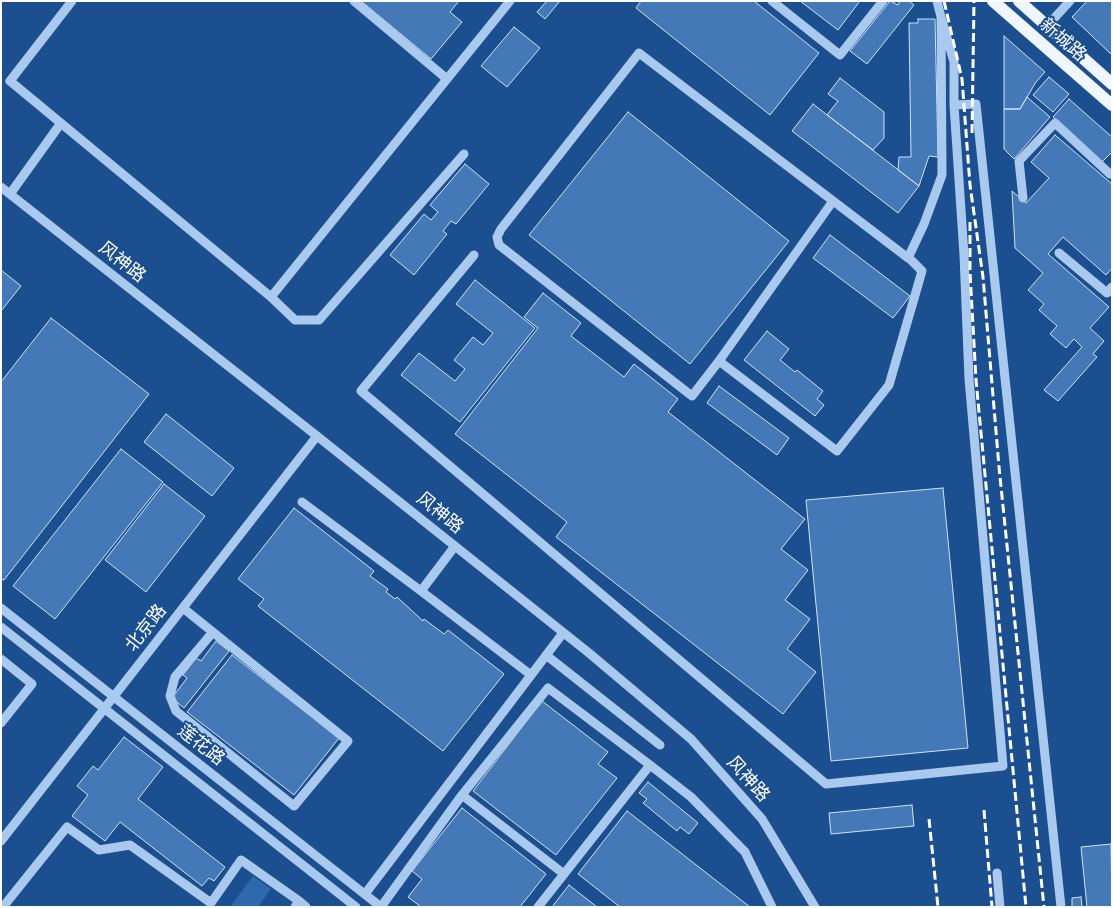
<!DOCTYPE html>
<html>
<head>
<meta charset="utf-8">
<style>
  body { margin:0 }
  #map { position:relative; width:1113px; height:908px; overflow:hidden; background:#1b4f8f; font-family:Quicksand,sans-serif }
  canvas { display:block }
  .frame { position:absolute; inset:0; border:2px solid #fff; pointer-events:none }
</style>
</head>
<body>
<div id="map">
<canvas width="1113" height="908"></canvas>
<div class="frame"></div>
</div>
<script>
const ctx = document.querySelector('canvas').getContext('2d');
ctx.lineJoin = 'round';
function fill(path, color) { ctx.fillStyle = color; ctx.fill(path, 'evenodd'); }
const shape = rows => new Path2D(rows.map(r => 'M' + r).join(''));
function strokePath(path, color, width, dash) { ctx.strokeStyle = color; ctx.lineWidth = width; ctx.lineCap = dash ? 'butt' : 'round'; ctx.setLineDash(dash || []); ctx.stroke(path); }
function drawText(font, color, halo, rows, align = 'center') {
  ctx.font = font + ' Quicksand,"Noto Sans SC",sans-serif'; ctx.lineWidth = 4; ctx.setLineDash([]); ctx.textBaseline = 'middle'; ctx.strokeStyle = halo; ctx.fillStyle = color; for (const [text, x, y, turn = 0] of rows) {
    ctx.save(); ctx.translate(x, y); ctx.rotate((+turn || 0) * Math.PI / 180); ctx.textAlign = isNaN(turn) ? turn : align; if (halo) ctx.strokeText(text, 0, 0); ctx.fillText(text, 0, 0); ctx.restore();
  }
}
fill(shape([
  [253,876,271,889,258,907,230,907]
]), '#2e69ad');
const building = shape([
  [361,1,459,1,450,12,462,22,431,59,361,1],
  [547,1,560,1,545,19,537,12,547,1],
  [641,1,754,1,819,53,770,115,636,8,641,1],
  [800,1,860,1,838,30,800,1],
  [890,1,898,5,900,1,909,1,914,5,867,64,850,51,890,1],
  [1087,1,1112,1,1112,55,1072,17,1087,1],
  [918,19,935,19,938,157,929,156,919,186,898,170,899,157,911,157,909,23,918,23,918,19],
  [514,27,540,48,507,87,481,66,514,27],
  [1004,36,1045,72,1036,82,1020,109,1004,109,1004,36],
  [1049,77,1069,94,1053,112,1033,95,1049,77],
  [840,78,884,112,884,138,873,150,827,115,838,101,828,94,840,78],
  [1027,97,1050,117,1014,159,1004,149,1004,109,1020,109,1027,97],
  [1069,99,1112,137,1112,152,1102,162,1053,117,1069,99],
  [813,104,919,186,898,213,792,131,813,104],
  [628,112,789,241,690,364,529,235,628,112],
  [1055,135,1112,184,1112,268,1106,275,1063,237,1048,254,1109,307,1090,328,1104,341,1093,354,1097,357,1058,401,1044,390,1082,347,1074,339,1066,348,1050,334,1057,326,1039,310,1044,304,1028,290,1043,273,1015,248,1012,191,1026,203,1049,178,1031,162,1055,135],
  [465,164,489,184,456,224,451,221,443,231,447,234,414,275,390,255,424,214,431,220,438,212,430,205,465,164],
  [830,235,910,296,893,318,813,258,830,235],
  [1,270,21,286,1,311,1,270],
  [475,280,535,328,460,422,401,375,419,353,455,381,465,369,454,360,473,337,483,345,493,333,456,304,475,280],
  [543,293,581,323,571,336,624,377,634,364,678,399,668,412,805,519,781,549,808,570,785,600,810,619,787,649,816,672,783,714,556,537,567,522,455,434,538,328,524,317,543,293],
  [51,318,149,394,4,580,1,579,1,382,51,318],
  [767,331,789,349,780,360,795,372,797,370,823,391,817,399,824,405,815,416,744,360,767,331],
  [719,386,789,438,777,455,707,403,719,386],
  [166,414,234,468,212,496,144,442,166,414],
  [121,449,163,482,55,619,13,586,121,449],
  [164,484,205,516,146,592,105,560,164,484],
  [943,488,968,748,831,761,806,500,943,488],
  [294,508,374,571,370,576,388,589,386,592,395,599,397,597,423,621,424,619,444,634,448,630,504,674,443,751,258,606,264,599,238,579,294,508],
  [216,641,229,651,184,708,172,698,187,678,183,675,196,658,201,661,216,641],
  [232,655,339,738,294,795,187,712,232,655],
  [542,701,608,752,598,764,617,778,556,855,473,791,542,701],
  [124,737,163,767,138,799,225,867,214,881,209,878,202,886,120,822,105,841,72,816,88,795,77,786,93,766,98,770,124,737],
  [648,782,698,823,689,834,680,827,677,831,643,803,647,799,639,793,648,782],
  [912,805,914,826,831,834,829,813,912,805],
  [462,808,546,874,520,907,421,907,408,897,422,879,412,871,462,808],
  [627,811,750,907,620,907,578,874,627,811],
  [1111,844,1112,907,1087,907,1081,847,1111,844],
  [569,885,597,907,552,907,569,885],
  [1081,897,1082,907,1072,907,1072,898,1081,897]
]);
fill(building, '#4478b7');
strokePath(building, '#cfe3fa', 1);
strokePath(shape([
  [72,1,10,81,271,297,510,1],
  [354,1,447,79],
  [772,1,840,55,883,1],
  [1047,26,1070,1],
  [954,105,976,104,1061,907],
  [1,187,317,436,589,653,691,739,762,819,815,907],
  [10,194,61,123],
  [1023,198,1019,161,1055,123,1110,174,1112,173],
  [1059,253,1107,293,1112,287],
  [474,255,361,391,826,784,1003,766,969,379,964,255,954,105,954,62,941,17],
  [909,258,922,271,889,385,837,451,719,361,692,396,499,245,497,237,501,229,639,53,908,258,924,224,942,175,941,17,937,1],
  [271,297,295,320,319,320,464,154],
  [719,361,833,201],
  [302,502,421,591],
  [455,546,421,591,531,675],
  [1,608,381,907],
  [183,608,348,741,294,806,176,711,170,696,175,677,213,632],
  [1,627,356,907],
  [546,655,660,745],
  [1,659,32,684,1,723],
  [462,795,548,688,650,765],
  [1,841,317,436],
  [997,873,1000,907],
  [365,894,563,633],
  [3,907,67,827,99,850,130,845,211,903,241,860,299,901],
  [295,907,299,901,306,907],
  [381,907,462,795,564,874],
  [538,907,650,765,691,797,745,852,772,907]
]), '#a9c9ee', 9);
strokePath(shape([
  [993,1,1112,105],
  [1019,1,1112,84]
]), '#f0f6ff', 12);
strokePath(shape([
  [944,1,962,79,970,185,983,277,999,467,1044,907],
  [972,133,974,1],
  [970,222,970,272,976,380,1026,907],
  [984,810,992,907],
  [929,819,938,907]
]), '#fff', 3, [9, 4]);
drawText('18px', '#fff', '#1b4f8f', [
  ["新城路",1063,40,41],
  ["风神路",122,262,38],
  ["风神路",440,513,39],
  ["北京路",146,628,-52],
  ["莲花路",201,745,38],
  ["风神路",748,779,48]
]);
</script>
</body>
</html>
